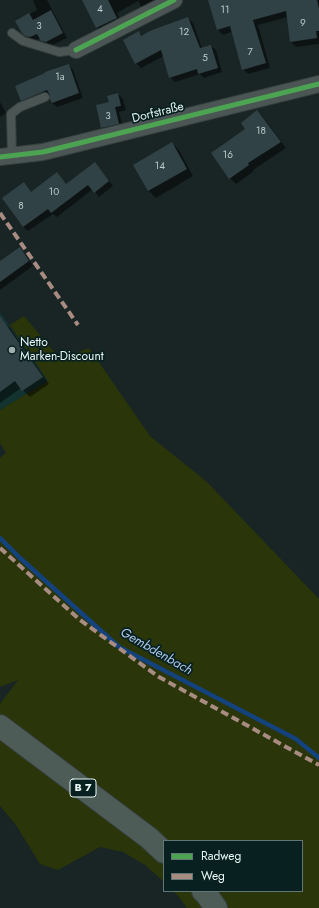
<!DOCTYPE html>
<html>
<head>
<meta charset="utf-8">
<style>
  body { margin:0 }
  #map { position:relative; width:319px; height:908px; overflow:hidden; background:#192525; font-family:Jost,sans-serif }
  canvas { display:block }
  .legend { position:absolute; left:163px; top:840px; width:140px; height:52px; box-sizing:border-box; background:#082120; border:1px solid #627775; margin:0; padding:5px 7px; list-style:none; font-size:12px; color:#e8f7f5 }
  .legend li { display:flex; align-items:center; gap:8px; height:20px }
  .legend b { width:20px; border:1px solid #627775 }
</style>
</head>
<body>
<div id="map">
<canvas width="319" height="908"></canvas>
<ul class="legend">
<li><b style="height:5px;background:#4ca352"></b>Radweg</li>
<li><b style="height:5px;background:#a88b81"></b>Weg</li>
</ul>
</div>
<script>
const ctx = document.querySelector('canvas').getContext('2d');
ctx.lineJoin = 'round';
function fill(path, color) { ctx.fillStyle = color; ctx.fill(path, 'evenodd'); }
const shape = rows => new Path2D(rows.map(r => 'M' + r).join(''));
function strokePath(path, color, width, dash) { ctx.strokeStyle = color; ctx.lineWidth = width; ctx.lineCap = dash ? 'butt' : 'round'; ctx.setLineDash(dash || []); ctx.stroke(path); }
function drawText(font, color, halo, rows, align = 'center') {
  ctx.font = font + ' Jost,sans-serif'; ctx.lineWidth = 3.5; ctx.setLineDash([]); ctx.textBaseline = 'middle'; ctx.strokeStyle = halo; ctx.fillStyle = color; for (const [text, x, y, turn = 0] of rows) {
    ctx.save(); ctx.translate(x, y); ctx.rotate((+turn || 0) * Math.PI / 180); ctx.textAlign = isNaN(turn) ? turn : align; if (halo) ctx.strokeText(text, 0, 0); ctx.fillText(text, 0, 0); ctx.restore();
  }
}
fill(shape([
  [0,312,48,381,0,410]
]), '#133331');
fill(shape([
  [24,316,60,359,89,348,150,436,207,482,319,599,319,908,226,908,211,891,302,891,302,841,164,841,0,726,0,704,18,680,0,687,0,458,6,453,0,443,0,410,48,381,10,325],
  [0,736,164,863,164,882,145,865,123,852,100,847,58,870,40,864,16,825,0,806],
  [173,891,192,891,207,908,187,908,179,897]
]), '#2a3509');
fill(shape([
  [33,0,47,0,67,38,51,46,46,45,40,38,35,41,31,40,23,33,16,21,37,10],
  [91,0,168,0,146,11,141,6,138,1,117,13,122,23,102,33,97,28,85,3],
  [209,0,319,0,319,44,296,47,291,42,288,17,258,25,270,68,248,74,243,69,232,32,223,35,218,30],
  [188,18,193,23,202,48,211,46,216,50,222,72,204,78,200,74,175,82,170,77,164,56,141,68,136,63,139,32,142,36],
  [69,65,73,70,83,98,57,107,52,103,51,95,26,105,22,100],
  [118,94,123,99,126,110,119,112,123,128,106,132,102,127,110,103],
  [0,102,6,113,0,117],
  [257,111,263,117,286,148,253,170,254,171,236,184,230,178,212,153,246,129],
  [172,144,179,150,193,176,156,198,149,191,134,165],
  [95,163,113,186,99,197,93,189,57,217,53,214,28,231,23,227,3,198,24,184,32,193,67,185],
  [20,249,24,253,33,266,0,290,0,262],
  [3,322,10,328,49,384,30,397,21,388,0,403,0,324]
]), '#0007');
strokePath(shape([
  [0,538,20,558,119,647,296,739,319,758]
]), '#14427d', 4.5);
fill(shape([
  [82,0,108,0,117,18,96,28],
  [208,0,317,0,319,9,319,31,316,31,317,38,290,42,286,11,253,20,266,63,242,70,230,26,217,30],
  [51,10,63,33,46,42,41,41,37,34,30,37,25,36,22,33,15,21,29,13,33,20],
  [188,17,200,48,211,45,218,68,198,74,197,69,169,78,161,50,135,64,123,40,139,31,141,36,152,30],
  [69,64,79,93,52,103,50,99,50,95,47,90,21,101,15,86,45,73,45,72],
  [118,93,121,106,115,107,119,124,101,128,96,105,109,102,107,96],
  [257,110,281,142,248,163,249,165,229,179,211,153,245,129,241,123],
  [172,142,187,169,148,191,133,165],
  [95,162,109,181,94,193,88,185,51,213,48,209,23,227,2,198,24,182,31,192,57,172,66,184],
  [20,247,29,261,0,282,0,261],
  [0,316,43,377,22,391,15,381,0,392]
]), '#304246');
const lane = shape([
  [12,33,23,41,59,52,76,50],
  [12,156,11,114,20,107,45,97]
]);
const street = shape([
  [76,50,174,0],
  [0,157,43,152,319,84]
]);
const primary = shape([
  [0,726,149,838,164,852],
  [203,891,207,895,216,908]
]);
strokePath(lane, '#36403f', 10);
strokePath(street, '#36403f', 18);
strokePath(primary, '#36403f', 24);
strokePath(lane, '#4a5554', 8);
strokePath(street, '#4a5554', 16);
strokePath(primary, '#4d5c57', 22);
strokePath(shape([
  [0,213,78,325],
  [0,548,80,620,159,677,319,765]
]), '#a88b81', 4, [8, 4]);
strokePath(shape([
  [76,50,174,0],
  [0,157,43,152,319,84]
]), '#4ca352', 5);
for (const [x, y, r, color] of [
  [12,350,4,"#a0aeac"]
]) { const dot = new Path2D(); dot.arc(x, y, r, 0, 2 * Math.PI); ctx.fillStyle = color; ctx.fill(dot); strokePath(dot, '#082120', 1.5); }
drawText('10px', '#bacac9', null, [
  ["4",100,10],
  ["11",225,11],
  ["9",303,24],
  ["3",39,27],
  ["12",184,33],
  ["7",250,53],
  ["5",205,59],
  ["1a",60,78],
  ["3",108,117],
  ["18",261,132],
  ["16",228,156],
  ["14",160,167],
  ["10",54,193],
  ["8",21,207]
]);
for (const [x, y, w] of [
  [83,788,26]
]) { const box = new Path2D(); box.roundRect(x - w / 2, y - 9, w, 18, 3); ctx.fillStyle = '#082120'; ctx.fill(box); strokePath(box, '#e8f7f5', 1); }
drawText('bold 11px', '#e8f7f5', null, [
  ["B 7",83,788]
]);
drawText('12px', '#e8f7f5', '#082120', [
  ["Dorfstraße",158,113,-14]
]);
drawText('12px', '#e8f7f5', '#082120', [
  ["Netto",20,343],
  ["Marken-Discount",20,357]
], 'left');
drawText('italic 13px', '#adc8ed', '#082120', [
  ["Gembdenbach",156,652,30]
]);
</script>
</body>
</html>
